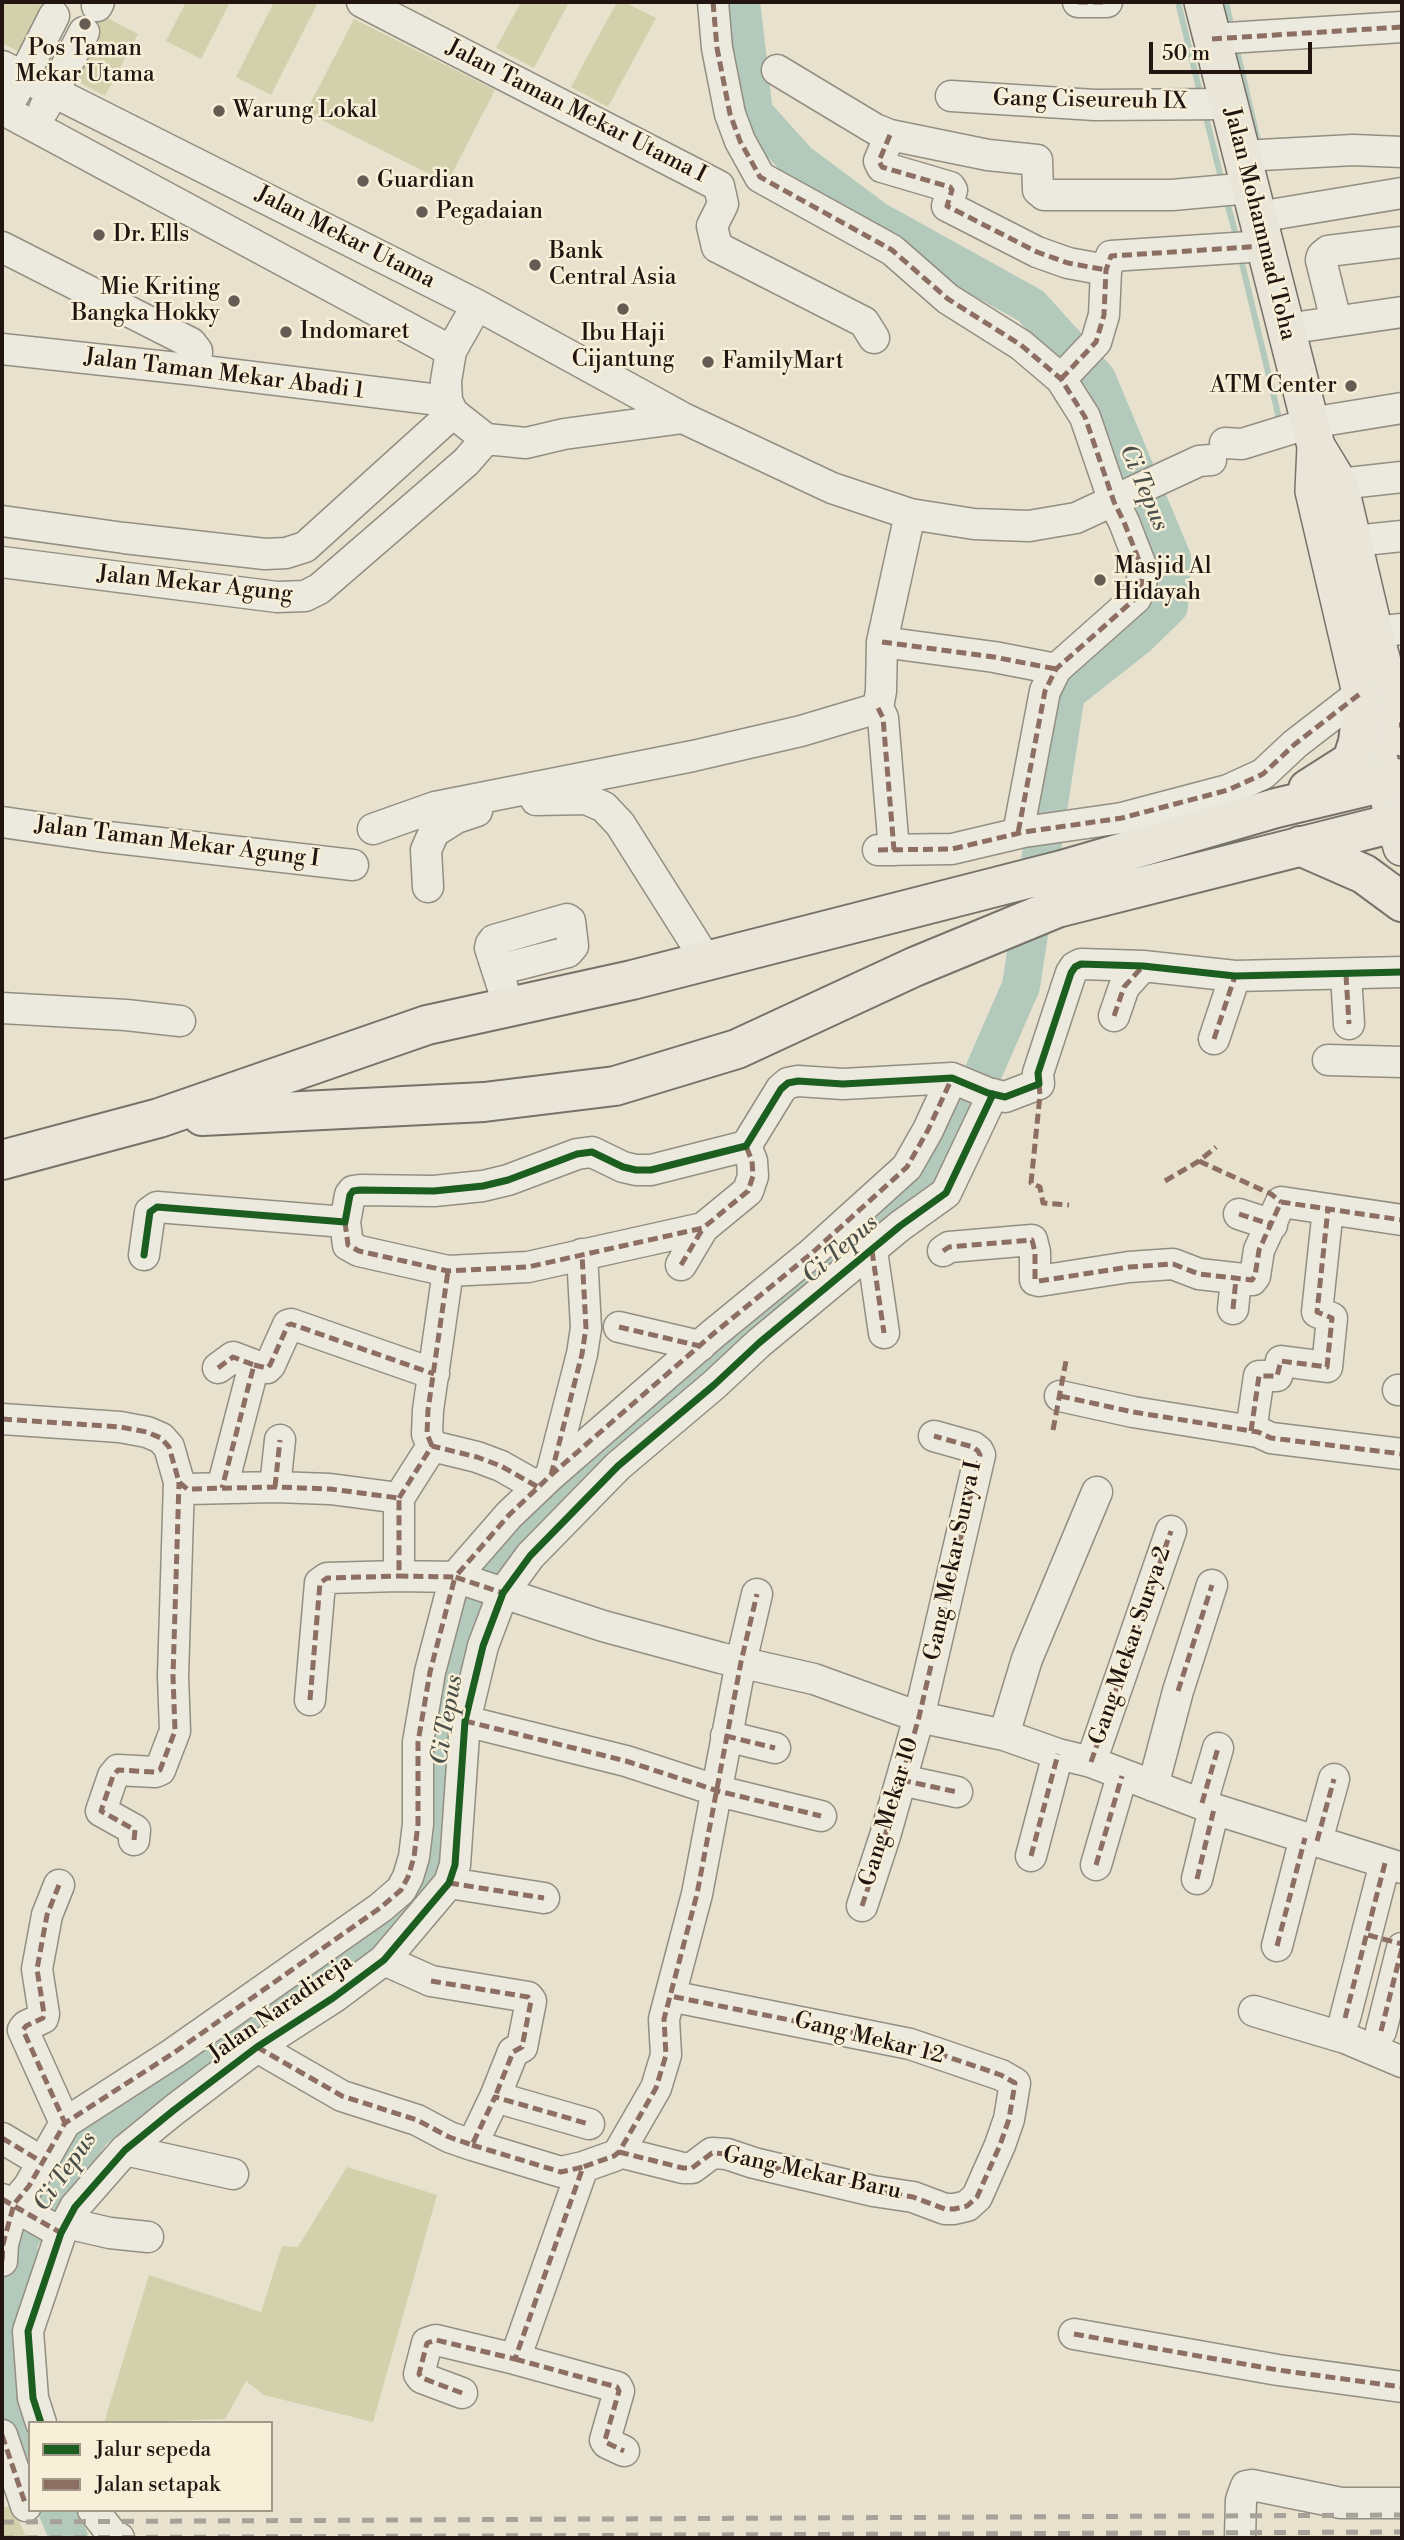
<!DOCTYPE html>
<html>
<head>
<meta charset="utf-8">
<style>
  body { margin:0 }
  #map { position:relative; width:1404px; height:2540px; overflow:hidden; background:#e7e1cd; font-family:"Libre Bodoni",serif }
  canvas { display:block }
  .frame { position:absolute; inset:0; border:4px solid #221511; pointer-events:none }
  .legend { position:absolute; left:28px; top:2421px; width:245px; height:91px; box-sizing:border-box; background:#f7efd7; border:2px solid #a29888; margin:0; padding:9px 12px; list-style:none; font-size:21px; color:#221511 }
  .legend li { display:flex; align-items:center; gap:14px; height:35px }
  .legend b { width:35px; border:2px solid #a29888 }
  .scale { position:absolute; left:1149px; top:42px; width:163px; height:32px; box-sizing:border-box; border:4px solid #221511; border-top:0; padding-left:9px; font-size:21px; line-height:24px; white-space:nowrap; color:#221511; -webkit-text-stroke:5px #f7efd7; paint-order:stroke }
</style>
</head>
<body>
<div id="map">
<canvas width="1404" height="2540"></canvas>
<div class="frame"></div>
<ul class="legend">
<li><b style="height:9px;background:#1b5e20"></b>Jalur sepeda</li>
<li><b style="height:9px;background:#8d6e63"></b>Jalan setapak</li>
</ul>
<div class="scale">50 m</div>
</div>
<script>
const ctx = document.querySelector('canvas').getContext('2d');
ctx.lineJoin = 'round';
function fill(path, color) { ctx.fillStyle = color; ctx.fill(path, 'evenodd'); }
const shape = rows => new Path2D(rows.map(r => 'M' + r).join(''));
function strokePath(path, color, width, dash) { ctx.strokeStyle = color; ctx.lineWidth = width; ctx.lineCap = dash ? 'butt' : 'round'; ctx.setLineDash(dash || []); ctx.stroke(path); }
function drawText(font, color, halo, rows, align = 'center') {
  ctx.font = font + ' "Libre Bodoni",serif'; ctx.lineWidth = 5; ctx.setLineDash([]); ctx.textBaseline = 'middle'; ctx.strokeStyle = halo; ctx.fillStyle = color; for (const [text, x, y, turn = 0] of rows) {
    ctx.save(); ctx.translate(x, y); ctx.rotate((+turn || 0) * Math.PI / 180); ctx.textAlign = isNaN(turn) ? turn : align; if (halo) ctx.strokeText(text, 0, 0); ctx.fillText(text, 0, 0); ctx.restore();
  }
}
fill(shape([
  [5,2,56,2,28,56,2,43,2,8],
  [186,2,230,2,201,59,166,41],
  [274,2,318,2,271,95,236,77],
  [521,2,569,2,534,68,496,48],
  [617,2,624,2,656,18,608,107,571,87],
  [100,14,138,34,105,96,67,76],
  [354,19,495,90,447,183,306,112],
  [347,2167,437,2195,373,2422,264,2395,246,2381,225,2419,104,2423,149,2275,261,2312,282,2246,298,2247],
  [2,2507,12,2507,27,2538,2,2538]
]), '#d2d1ab');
strokePath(shape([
  [1178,2,1201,97],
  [1226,2,1232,30],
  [1236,46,1259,146],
  [1205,113,1222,182],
  [1226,199,1237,239],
  [1240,255,1279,418,1273,421]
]), '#b2c9bc', 6);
strokePath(shape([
  [30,2443,10,2394,19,2240,93,2130,195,2054,355,1946,426,1884,429,1878,449,1682,510,1548,606,1455,945,1160,1021,986,1066,693,1137,637,1169,606,1172,558,1097,379,1031,306,876,220,798,162,754,113,741,2],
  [57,2510,69,2538]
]), '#b2c9bc', 38);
const minor = shape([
  [362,2,719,186,723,204,712,226,717,247,864,322,874,338],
  [713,2,717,48,730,114,740,141,760,177,892,250,948,299,1021,345,1061,379,1085,417,1114,502,1124,522,1143,571,1141,586,1136,598,1056,669,1045,691,1018,833],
  [1078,2,1107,2],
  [97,6,99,2],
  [1212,39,1402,27],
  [2,66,477,305,683,418,832,488,910,514,974,524,1029,526,1076,518,1199,461,1211,460],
  [777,70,875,129,890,135,988,155,1037,160,1038,190,1044,195,1172,195,1250,188],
  [14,95,54,16],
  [951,96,1095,105,1229,104],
  [2,109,451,351],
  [44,109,84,32],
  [890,135,879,161,882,167,950,187,952,190,947,206,1037,252,1068,263,1106,270],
  [1242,156,1353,150,1402,152],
  [1258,217,1402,193],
  [2,247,191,343,197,351,196,370],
  [477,305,451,351,446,381,447,401,453,413,486,439,526,443,564,434,683,418],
  [1336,321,1321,260,1322,256,1328,251,1402,242],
  [1286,329,1402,312],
  [2,349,196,370,447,401],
  [1061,379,1096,342,1104,315,1106,270,1111,256,1265,246],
  [1225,443,1242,444,1310,423,1402,408],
  [1318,490,1339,484,1402,477],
  [2,521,124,538,265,554,286,553,305,547,453,413],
  [1354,541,1402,536],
  [2,562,277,597,305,596,319,589,466,462,486,439],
  [1353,638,1374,632,1402,629],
  [882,642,994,657,1056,669],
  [878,708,883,718,894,850],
  [536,800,586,799,604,807,620,824,706,960],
  [2,822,99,836,353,865],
  [373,829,435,807,693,756,801,731,878,708,881,691,882,642,910,514],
  [878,850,952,849,1024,832,1122,818,1228,790,1263,774,1295,744,1361,693],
  [428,887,426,850,434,832,456,818,477,811],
  [497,970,568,952,573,946,570,921,567,919,494,940,491,944,490,948,509,1007],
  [1346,975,1349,1024],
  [2,1008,126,1015,180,1021],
  [1114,1016,1124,987,1143,966],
  [1214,1039,1235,976],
  [1328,1060,1402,1062],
  [952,1078,928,1130,907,1167,812,1253,713,1334,551,1475,509,1515,455,1577,603,1626,721,1658,814,1679,919,1717,1004,1735,1058,1754,1091,1762,1214,1809,1402,1868],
  [1239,1214,1272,1225],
  [345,1222,348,1245,359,1251,448,1271,528,1267,703,1228,748,1191,753,1176,752,1161,746,1146],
  [872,1251,884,1333],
  [943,1251,949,1247,1032,1240,1035,1252,1035,1280,1039,1281,1129,1267,1173,1264,1199,1274,1252,1280,1255,1276,1259,1250,1281,1202,1402,1220],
  [144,1255,150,1212,157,1207,345,1222,350,1195,353,1191,360,1190,434,1191,483,1186,508,1180,577,1154,592,1152,623,1167,636,1170,651,1170,746,1146,781,1089,788,1083,798,1081,843,1084,952,1078,988,1093,1005,1097,1039,1084,1038,1073,1071,973,1075,967,1081,964,1143,966,1235,976,1402,972],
  [681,1265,703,1228],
  [1233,1309,1236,1279],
  [619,1327,700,1346],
  [254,1365,267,1368,270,1365,288,1325,291,1324,434,1374],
  [218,1368,233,1357,254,1365,222,1488],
  [1398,1390,1402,1390],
  [1060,1396,1133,1412,1258,1432,1271,1438,1402,1454],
  [2,1419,120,1427,147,1432,161,1438,169,1447,179,1482,187,1489,275,1487,330,1489,399,1498,399,1576,455,1577,430,1672,418,1742,418,1824,414,1857,408,1877,401,1890,380,1908,172,2054,65,2123,29,2186,14,2204,3,2244,2,2261],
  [1251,1431,1259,1376,1277,1376,1281,1361,1327,1367,1332,1318,1317,1312,1328,1209],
  [432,1446,427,1434,428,1410,448,1271],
  [551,1475,582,1354,586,1328,582,1254],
  [275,1487,280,1440],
  [399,1498,432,1446,477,1457,501,1466,538,1487],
  [310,1700,320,1583,327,1578,399,1576],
  [465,1721,626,1761,718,1791,821,1816],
  [1004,1735,1027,1659,1097,1492],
  [726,1736,775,1748],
  [1091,1762,1171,1531],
  [901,1780,957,1792],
  [1153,1786,1178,1691,1212,1585],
  [1202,1803,1218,1748],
  [134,1840,135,1830,101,1811,113,1776,118,1770,155,1772,160,1770,175,1731,173,1676,179,1482],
  [1317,1841,1334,1779],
  [1031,1856,1058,1754],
  [1096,1865,1122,1776],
  [1197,1879,1214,1809],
  [449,1883,544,1898],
  [59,1885,47,1915,37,1969,44,2014,43,2018,26,2026,23,2030,65,2123],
  [862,1906,885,1836,919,1717,980,1455,978,1451,973,1447,934,1436],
  [1277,1946,1305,1838],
  [384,1960,431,1981,528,1997,531,2001,522,2047,513,2052,495,2097],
  [1254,2011,1345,2038,1402,2062],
  [1345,2018,1385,1863],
  [1381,2031,1402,1948],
  [257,2047,342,2096,417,2120,449,2137,472,2145,495,2097,589,2124],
  [2,2138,42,2162],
  [472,2145,561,2172,583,2167],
  [125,2150,233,2174],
  [619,2152,683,2168,692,2168,712,2153,727,2154,754,2163,873,2191,913,2197,945,2209,954,2209,967,2206,977,2197,1000,2145,1009,2119,1015,2083,1001,2075,910,2044,670,1996],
  [2,2199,61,2233],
  [66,2223,110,2233,148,2237],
  [1074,2334,1278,2370,1402,2387],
  [515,2359,617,2387,619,2391,605,2440,607,2443,624,2451],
  [462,2393,422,2378,419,2374,427,2343,436,2340,515,2359,583,2167,614,2156,619,2152,656,2088,666,2055,664,2019,697,1894,741,1662,757,1594],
  [41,2423,33,2398,28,2331,61,2233,75,2207,125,2150,174,2110,257,2047,333,1998,384,1960,449,1883,455,1865,465,1721,483,1646,503,1593,530,1556,618,1466,714,1385,759,1343,900,1226,946,1193,993,1094],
  [2,2435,26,2506],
  [93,2510,112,2534,119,2538],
  [1240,2538,1241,2500,1246,2486,1252,2485,1341,2503,1402,2503]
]);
const major = shape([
  [1203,2,1316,446,1314,491,1361,693,1402,847],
  [1316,446,1339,484,1374,632,1402,737]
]);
const highway = shape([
  [1308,789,1352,761,1358,742,1363,701],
  [1300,846,1364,874,1402,902],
  [202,1116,484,1102,615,1086,737,1049,914,967,1057,908,1402,821],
  [2,1160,159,1118,427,1025,632,980,1062,870,1276,808,1402,778]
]);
strokePath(minor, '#938e82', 33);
strokePath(major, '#777269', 40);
strokePath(highway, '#777269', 42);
strokePath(minor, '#ece9de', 30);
strokePath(major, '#e9e5d9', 37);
strokePath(highway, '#e9e5d9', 38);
strokePath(shape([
  [2,2522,1402,2515],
  [2,2538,1402,2532]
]), '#a6a199', 5, [12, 12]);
strokePath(shape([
  [713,2,717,48,730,114,740,141,760,177,892,250,948,299,1021,345,1061,379,1085,417,1114,502,1124,522,1143,571,1141,586,1136,598,1056,669,1045,691,1018,833],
  [1078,2,1107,2],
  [1212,39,1402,27],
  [890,135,879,161,882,167,950,187,952,190,947,206,1037,252,1068,263,1106,270],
  [1061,379,1096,342,1104,315,1106,270,1111,256,1265,246],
  [882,642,994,657,1056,669],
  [878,708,883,718,894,850],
  [1399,725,1402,725],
  [878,850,952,849,1024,832,1122,818,1228,790,1263,774,1295,744,1361,693],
  [1346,975,1349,1024],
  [1114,1016,1124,987,1143,966],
  [1214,1039,1235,976],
  [1039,1084,1040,1095,1031,1183,1040,1187,1043,1203,1069,1205],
  [1199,1161,1271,1194,1281,1202],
  [1165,1181,1199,1161,1216,1147],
  [1239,1214,1272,1225],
  [345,1222,348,1245,359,1251,448,1271,528,1267,703,1228,748,1191,753,1176,752,1161,746,1146],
  [872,1251,884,1333],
  [943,1251,949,1247,1032,1240,1035,1252,1035,1280,1039,1281,1129,1267,1173,1264,1199,1274,1252,1280,1255,1276,1259,1250,1281,1202,1402,1220],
  [681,1265,703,1228],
  [1233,1309,1236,1279],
  [619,1327,700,1346],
  [254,1365,267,1368,270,1365,288,1325,291,1324,434,1374],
  [218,1368,233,1357,254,1365,222,1488],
  [1060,1396,1133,1412,1258,1432,1271,1438,1402,1454],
  [2,1419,120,1427,147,1432,161,1438,169,1447,179,1482,187,1489,275,1487,330,1489,399,1498,399,1576,455,1577,430,1672,418,1742,418,1824,414,1857,408,1877,401,1890,380,1908,172,2054,65,2123,29,2186,14,2204,3,2244,2,2261],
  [1053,1430,1066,1361],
  [1251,1431,1259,1376,1277,1376,1281,1361,1327,1367,1332,1318,1317,1312,1328,1209],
  [432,1446,427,1434,428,1410,448,1271],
  [551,1475,582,1354,586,1328,582,1254],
  [275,1487,280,1440],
  [399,1498,432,1446,477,1457,501,1466,538,1487],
  [506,1589,503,1593,455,1577,509,1515,551,1475,713,1334,812,1253,907,1167,928,1130,952,1078],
  [1178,1691,1212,1585],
  [310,1700,320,1583,327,1578,399,1576],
  [465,1721,626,1761,718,1791,821,1816],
  [726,1736,775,1748],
  [1091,1762,1171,1531],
  [901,1780,957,1792],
  [1202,1803,1218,1748],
  [134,1840,135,1830,101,1811,113,1776,118,1770,155,1772,160,1770,175,1731,173,1676,179,1482],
  [1317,1841,1334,1779],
  [1031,1856,1058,1754],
  [1096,1865,1122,1776],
  [1197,1879,1214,1809],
  [449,1883,544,1898],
  [59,1885,47,1915,37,1969,44,2014,43,2018,26,2026,23,2030,65,2123],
  [862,1906,885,1836,919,1717,980,1455,978,1451,973,1447,934,1436],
  [1368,1935,1402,1944],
  [1277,1946,1305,1838],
  [431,1981,528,1997,531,2001,522,2047,513,2052,495,2097],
  [1345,2018,1385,1863],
  [1381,2031,1402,1948],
  [257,2047,342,2096,417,2120,449,2137,472,2145,495,2097,589,2124],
  [2,2138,42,2162],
  [472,2145,561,2172,583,2167],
  [619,2152,683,2168,692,2168,712,2153,727,2154,754,2163,873,2191,913,2197,945,2209,954,2209,967,2206,977,2197,1000,2145,1009,2119,1015,2083,1001,2075,910,2044,670,1996],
  [2,2199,61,2233],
  [1074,2334,1278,2370,1402,2387],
  [515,2359,617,2387,619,2391,605,2440,607,2443,624,2451],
  [462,2393,422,2378,419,2374,427,2343,436,2340,515,2359,583,2167,614,2156,619,2152,656,2088,666,2055,664,2019,697,1894,741,1662,757,1594],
  [2,2435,26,2506]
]), '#8d6e63', 5, [10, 5]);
strokePath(shape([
  [144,1255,150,1212,157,1207,345,1222,350,1195,353,1191,360,1190,434,1191,483,1186,508,1180,577,1154,592,1152,623,1167,636,1170,651,1170,746,1146,781,1089,788,1083,798,1081,843,1084,952,1078,988,1093,1005,1097,1039,1084,1038,1073,1071,973,1075,967,1081,964,1143,966,1235,976,1402,972],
  [41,2423,33,2398,28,2331,61,2233,75,2207,125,2150,174,2110,257,2047,333,1998,384,1960,449,1883,455,1865,465,1721,483,1646,503,1593,530,1556,618,1466,714,1385,759,1343,900,1226,946,1193,993,1094]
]), '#1b5e20', 7);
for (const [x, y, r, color] of [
  [85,24,7,"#675c53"],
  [219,111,7,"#675c53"],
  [363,181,7,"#675c53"],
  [422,212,7,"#675c53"],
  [99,235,7,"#675c53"],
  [535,265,7,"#675c53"],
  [234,301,7,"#675c53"],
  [623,309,7,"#675c53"],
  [286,332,7,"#675c53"],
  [708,362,7,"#675c53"],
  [1351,386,7,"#675c53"],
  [1100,580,7,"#675c53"]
]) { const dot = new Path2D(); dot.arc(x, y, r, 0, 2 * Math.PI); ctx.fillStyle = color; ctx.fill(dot); strokePath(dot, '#f7efd7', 2.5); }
drawText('23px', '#221511', '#f7efd7', [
  ["Pos Taman",85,49,"center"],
  ["Mekar Utama",85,75,"center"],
  ["Warung Lokal",233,111],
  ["Guardian",377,181],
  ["Pegadaian",436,212],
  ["Dr. Ells",113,235],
  ["Bank",549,252],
  ["Central Asia",549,278],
  ["Mie Kriting",220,288,"right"],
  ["Bangka Hokky",220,314,"right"],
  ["Indomaret",300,332],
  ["Ibu Haji",623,334,"center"],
  ["Cijantung",623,360,"center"],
  ["FamilyMart",722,362],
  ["ATM Center",1337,386,"right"],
  ["Masjid Al",1114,567],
  ["Hidayah",1114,593]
], 'left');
drawText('23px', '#221511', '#f7efd7', [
  ["Gang Ciseureuh IX",1090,101,1],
  ["Jalan Taman Mekar Utama I",576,112,27],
  ["Jalan Mohammad Toha",1259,224,76],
  ["Jalan Mekar Utama",345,238,27],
  ["Jalan Taman Mekar Abadi 1",224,375,7],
  ["Jalan Mekar Agung",195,585,6],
  ["Jalan Taman Mekar Agung I",177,843,7],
  ["Gang Mekar Surya I",954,1561,-78],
  ["Gang Mekar Surya 2",1131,1646,-71],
  ["Gang Mekar 10",890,1812,-73],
  ["Jalan Naradireja",281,2009,-35],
  ["Gang Mekar 12",869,2039,14],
  ["Gang Mekar Baru",812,2174,12]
]);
drawText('italic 24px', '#4c504a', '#f7efd7', [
  ["Ci Tepus",1143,488,67],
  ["Ci Tepus",841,1250,-41],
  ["Ci Tepus",448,1720,-80],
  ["Ci Tepus",66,2172,-55]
]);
</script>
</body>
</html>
